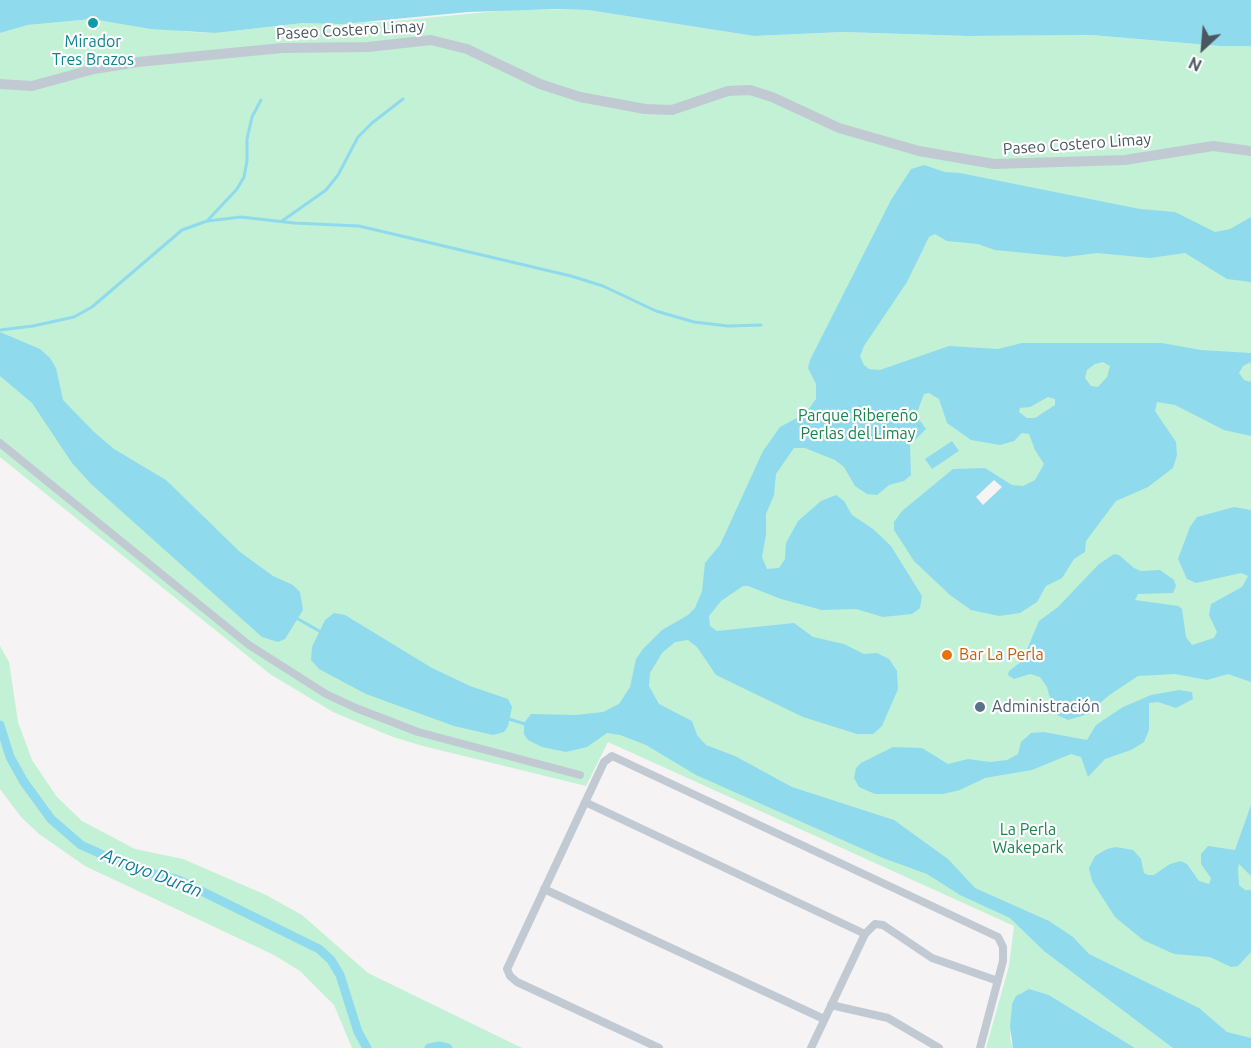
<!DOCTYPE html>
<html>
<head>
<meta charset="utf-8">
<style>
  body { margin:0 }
  #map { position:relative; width:1251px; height:1048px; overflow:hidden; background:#f5f3f3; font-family:Ubuntu,sans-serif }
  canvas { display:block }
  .north { position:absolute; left:1173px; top:18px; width:60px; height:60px; -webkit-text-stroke:4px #fff; paint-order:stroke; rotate:206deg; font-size:16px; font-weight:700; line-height:24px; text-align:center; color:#4a5661 }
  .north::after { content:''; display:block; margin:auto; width:21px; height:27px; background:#4a5661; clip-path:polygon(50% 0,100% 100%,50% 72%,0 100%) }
</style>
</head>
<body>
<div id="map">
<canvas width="1251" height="1048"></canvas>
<div class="north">N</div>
</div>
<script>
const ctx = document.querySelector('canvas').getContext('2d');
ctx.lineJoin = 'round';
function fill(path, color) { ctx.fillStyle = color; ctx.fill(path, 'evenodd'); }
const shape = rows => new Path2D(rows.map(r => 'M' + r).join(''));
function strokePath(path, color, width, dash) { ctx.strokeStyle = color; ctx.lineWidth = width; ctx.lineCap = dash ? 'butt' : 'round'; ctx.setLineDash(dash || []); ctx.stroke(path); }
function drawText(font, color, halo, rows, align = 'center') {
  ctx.font = font + ' Ubuntu,sans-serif'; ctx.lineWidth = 4.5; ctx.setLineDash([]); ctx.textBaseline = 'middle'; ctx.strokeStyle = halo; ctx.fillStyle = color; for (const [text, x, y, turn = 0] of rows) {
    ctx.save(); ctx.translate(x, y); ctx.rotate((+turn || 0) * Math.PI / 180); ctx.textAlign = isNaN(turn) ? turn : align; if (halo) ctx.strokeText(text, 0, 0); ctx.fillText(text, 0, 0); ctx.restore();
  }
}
fill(shape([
  [518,9,588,10,754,36,843,32,967,36,1091,35,1220,46,1251,46,1251,1048,1135,1048,1049,995,1022,992,1012,1004,1010,1039,1013,1048,986,1048,1009,966,1014,926,608,742,586,786,423,746,393,737,333,712,270,674,0,457,0,33,28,25,92,19,190,32,215,33,303,23,384,22],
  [0,646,9,662,18,722,32,760,57,797,82,821,135,849,183,859,266,895,302,915,368,973,522,1048,352,1048,334,1005,300,971,274,955,85,866,39,834,21,817,0,789]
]), '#c3f1d5');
fill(shape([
  [0,0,1251,0,1251,46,1220,46,1091,35,967,36,843,32,754,36,588,10,554,9,468,12,343,24,303,23,215,33,151,29,92,19,28,25,0,33],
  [924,165,945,172,960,173,1140,209,1175,212,1215,232,1230,229,1251,217,1251,282,1227,279,1185,253,1150,258,1097,253,1066,257,995,250,978,244,947,241,935,234,929,237,907,282,864,346,860,356,864,365,869,369,880,370,949,346,998,349,1022,343,1162,343,1201,350,1251,353,1251,362,1243,366,1239,373,1244,380,1251,382,1251,436,1224,430,1175,405,1157,402,1155,411,1176,442,1177,455,1173,468,1148,487,1116,501,1086,541,1085,552,1074,559,1062,578,1046,586,1037,602,1020,613,999,616,971,610,950,595,914,561,894,530,894,522,902,511,953,469,985,468,1012,485,1023,486,1035,480,1044,464,1035,450,1029,434,1022,433,1014,441,1000,445,971,440,947,423,939,399,929,393,924,394,916,415,926,429,910,445,911,475,904,481,889,485,877,495,867,494,855,486,844,467,835,460,805,448,794,448,776,474,774,495,766,514,766,535,762,557,767,569,779,568,785,559,786,543,798,521,821,501,836,495,844,501,852,515,873,529,891,546,922,596,920,608,912,614,883,617,856,609,822,610,781,599,748,586,743,586,721,601,709,616,710,626,717,631,794,623,813,637,844,644,864,654,877,653,889,659,897,671,898,689,882,726,873,734,857,734,803,717,716,675,697,647,688,640,675,642,662,653,650,673,649,686,659,704,692,721,697,735,706,745,735,756,792,787,894,820,948,859,975,888,1049,921,1073,937,1089,954,1199,1008,1227,1032,1251,1038,1251,1048,1173,1048,1044,951,1010,918,960,895,927,874,883,858,696,775,646,745,620,735,607,733,587,747,566,752,542,747,528,740,524,734,524,723,531,714,576,715,603,712,619,704,630,687,636,659,643,649,662,630,688,615,695,608,702,591,705,563,720,545,763,451,780,427,806,413,816,399,816,384,808,368,810,360,891,200,911,169],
  [1103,362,1110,366,1107,377,1098,387,1091,386,1085,378,1087,370,1095,364],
  [1048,397,1055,399,1055,405,1035,418,1027,418,1019,412,1020,408,1030,407],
  [0,332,40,349,50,358,56,368,63,400,94,432,114,449,166,480,240,552,273,576,293,585,300,592,303,610,285,639,278,642,262,637,91,484,72,463,32,403,0,376],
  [952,441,959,451,932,469,925,459],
  [1234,507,1251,510,1251,682,1228,674,1207,680,1175,674,1138,676,1108,696,1088,714,1068,720,1057,715,1053,709,1047,687,1040,677,1030,674,1014,679,1008,675,1009,671,1022,661,1039,621,1058,607,1099,564,1114,554,1119,555,1134,568,1141,571,1160,570,1174,580,1176,586,1173,593,1138,594,1135,600,1178,606,1182,609,1186,637,1192,645,1214,638,1217,632,1209,615,1211,604,1242,587,1248,576,1241,573,1196,583,1187,579,1178,559,1190,527,1197,517],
  [334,613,345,615,432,668,470,686,508,699,512,707,508,726,504,732,493,735,454,726,366,694,319,669,311,660,312,647,325,620],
  [1179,690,1192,692,1193,699,1176,708,1158,702,1149,703,1149,730,1144,742,1131,750,1105,759,1088,777,1081,757,1071,754,1032,770,985,778,960,790,943,794,875,794,859,787,854,778,856,768,861,763,893,747,922,748,948,764,968,759,990,762,1007,760,1018,754,1021,742,1031,733,1044,732,1087,740,1096,725,1123,707,1151,695],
  [1251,805,1251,876,1239,864,1238,868,1239,885,1245,890,1251,890,1251,952,1238,966,1231,967,1210,957,1174,954,1143,940,1115,917,1092,881,1089,868,1095,856,1107,849,1116,847,1133,850,1141,859,1144,873,1148,875,1154,875,1170,864,1181,861,1187,864,1199,881,1209,884,1211,878,1201,864,1201,854,1208,846,1235,850],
  [1029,989,1049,995,1135,1048,1013,1048,1010,1027,1012,1004,1016,996]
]), '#90daee');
fill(shape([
  [994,480,1002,487,983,505,976,497]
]), '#f5f3f3');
strokePath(shape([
  [208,220,237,189,244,177,247,161,247,139,252,117,261,100],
  [282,221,326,190,338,175,358,137,372,123,403,99],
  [0,330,33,326,74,317,92,307,182,230,207,221,241,217,294,223,359,226,571,276,603,286,656,311,694,322,728,326,761,325],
  [298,619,321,632],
  [509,719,525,724]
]), '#90daee', 3);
strokePath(shape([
  [0,725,10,757,24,782,51,819,81,845,137,870,179,880,319,949,331,960,340,975,358,1032,367,1048],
  [429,1048,440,1046,448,1048]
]), '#90daee', 9);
strokePath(shape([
  [0,443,249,645,326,694,356,708,418,732,580,775],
  [585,802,865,934],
  [544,889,824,1019],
  [831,1005,888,1018,939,1048],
  [659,1048,517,982,510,976,507,969,604,762,612,756,998,937,1003,947,1003,961,980,1048],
  [811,1048,865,934,875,924,883,925,932,958,998,981]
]), '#c1cad2', 8);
strokePath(shape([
  [0,84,32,86,94,69,138,62,282,48,368,47,431,40,467,49,540,84,580,97,645,109,672,110,728,91,750,90,772,97,839,128,919,151,994,164,1125,160,1213,146,1251,151]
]), '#c1cad2', 10);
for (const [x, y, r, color] of [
  [93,23,6,"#0f9aa8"],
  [947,655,6,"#e8710a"],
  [980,707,6,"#5c6f8a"]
]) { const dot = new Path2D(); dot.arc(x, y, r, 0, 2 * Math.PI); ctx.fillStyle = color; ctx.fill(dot); strokePath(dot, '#fff', 2); }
drawText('16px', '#4a5661', '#fff', [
  ["Paseo Costero Limay",350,30,-3],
  ["Paseo Costero Limay",1077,144,-4]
]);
drawText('16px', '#0d838f', '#fff', [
  ["Mirador",93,42],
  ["Tres Brazos",93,60]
]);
drawText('16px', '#17864f', '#fff', [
  ["Parque Ribereño",858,416],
  ["Perlas del Limay",858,434],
  ["La Perla",1028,830],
  ["Wakepark",1028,848]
]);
drawText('16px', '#c56008', '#fff', [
  ["Bar La Perla",959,655]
], 'left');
drawText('16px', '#4e5e75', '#fff', [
  ["Administración",992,707]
], 'left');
drawText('italic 18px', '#0c7c9b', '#fff', [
  ["Arroyo Durán",152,873,21]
]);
</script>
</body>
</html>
